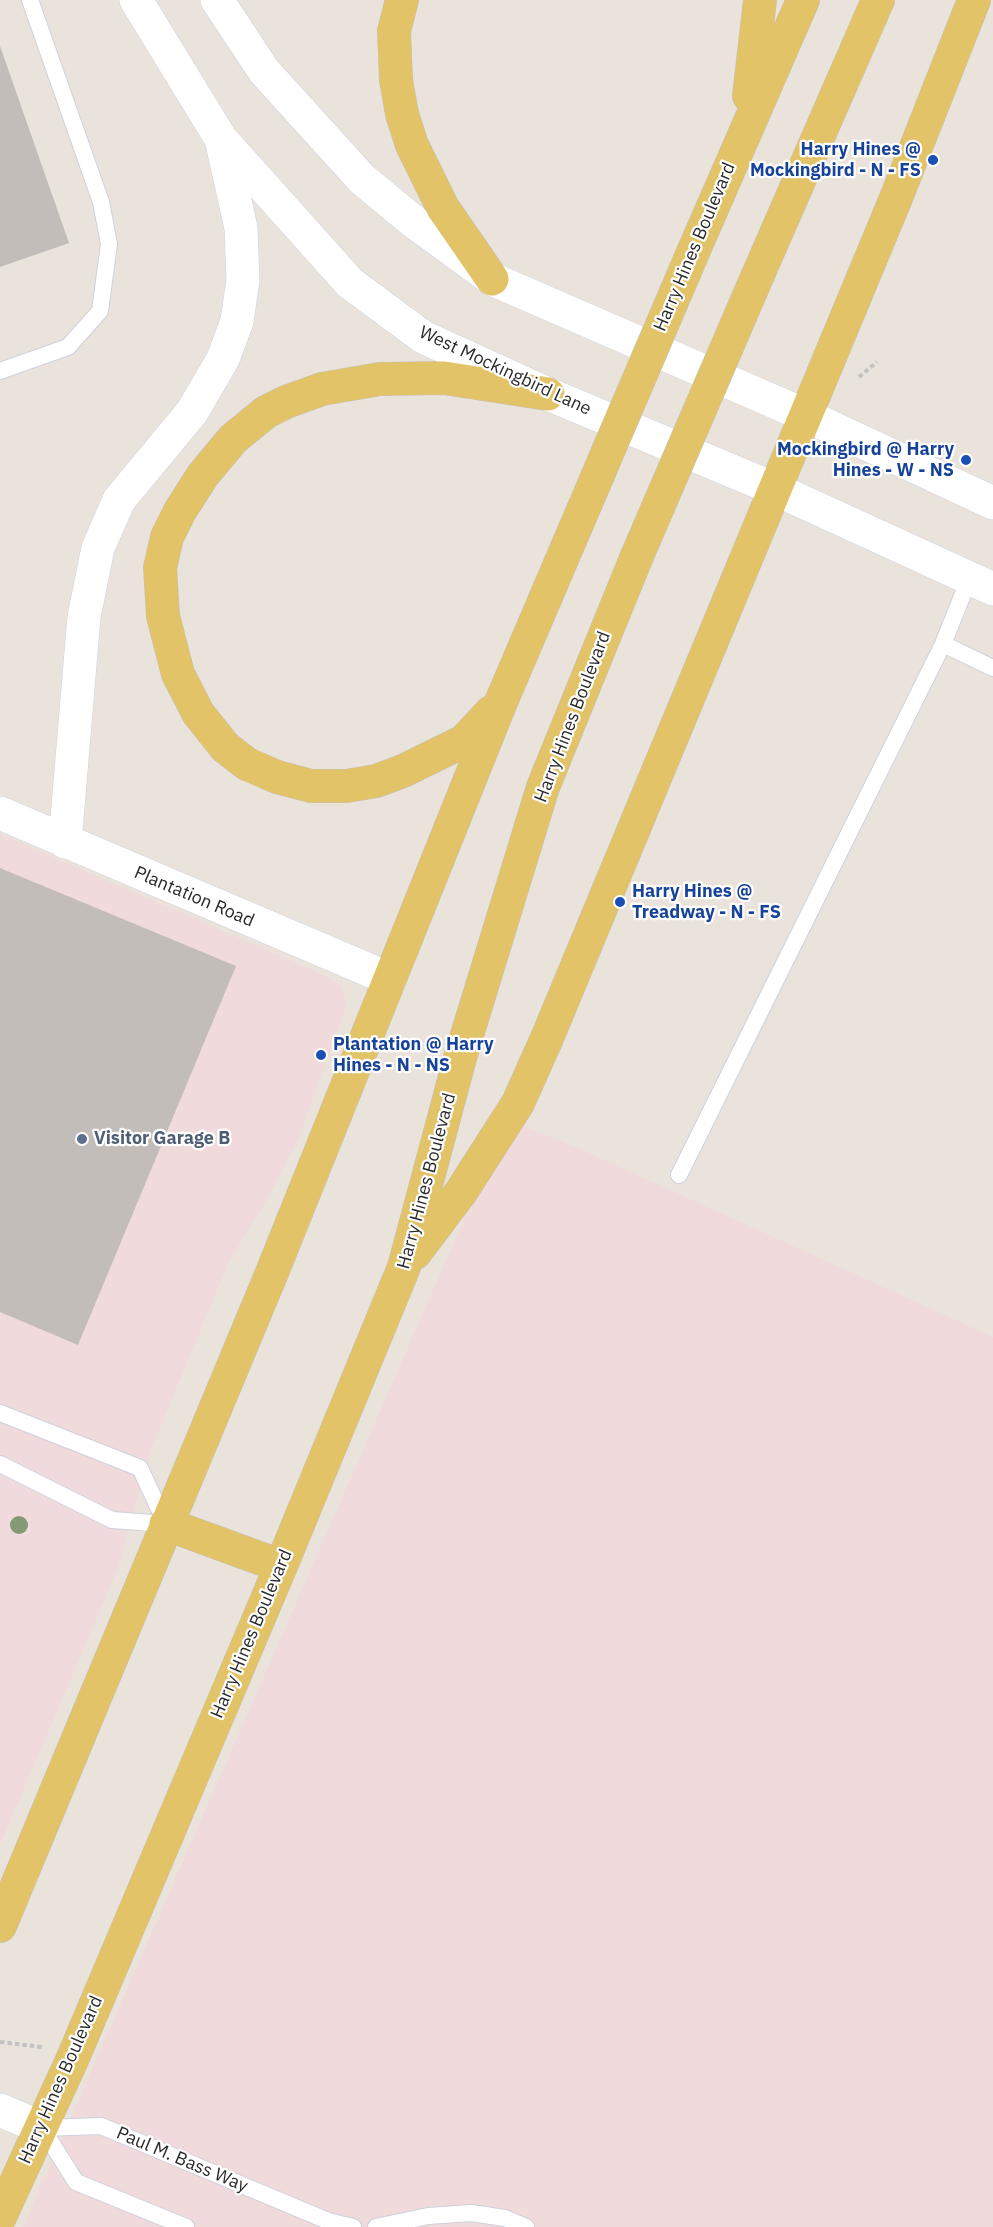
<!DOCTYPE html>
<html>
<head>
<meta charset="utf-8">
<style>
  body { margin:0 }
  canvas { display:block; background:#eae3dc }
</style>
</head>
<body>
<canvas width="993" height="2227"></canvas>
<script>
const ctx = document.querySelector('canvas').getContext('2d');
ctx.lineJoin = 'round';
function fill(path, color) { ctx.fillStyle = color; ctx.fill(path, 'evenodd'); }
const shape = rows => new Path2D(rows.map(r => 'M' + r).join(''));
function strokePath(path, color, width, dash) { ctx.strokeStyle = color; ctx.lineWidth = width; ctx.lineCap = dash ? 'butt' : 'round'; ctx.setLineDash(dash || []); ctx.stroke(path); }
function drawText(font, color, halo, rows, align = 'center') {
  ctx.font = font + ' "IBM Plex Sans",sans-serif'; ctx.lineWidth = 4.5; ctx.setLineDash([]); ctx.textBaseline = 'middle'; ctx.strokeStyle = halo; ctx.fillStyle = color; for (const [text, x, y, turn = 0] of rows) {
    ctx.save(); ctx.translate(x, y); ctx.rotate((+turn || 0) * Math.PI / 180); ctx.textAlign = isNaN(turn) ? turn : align; if (halo) ctx.strokeText(text, 0, 0); ctx.fillText(text, 0, 0); ctx.restore();
  }
}
fill(shape([
  [0,834,326,976,341,986,346,1003,344,1014,298,1139,265,1203,229,1261,152,1447,118,1568,0,1845],
  [521,1125,578,1148,993,1337,993,2227,23,2227,465,1217]
]), '#f0dadb');
fill(shape([
  [0,46,69,243,0,267],
  [0,868,236,966,78,1345,0,1312]
]), '#c2bdb8');
const service = shape([
  [0,371,68,347,100,311,109,244,101,202,30,0],
  [943,644,969,579],
  [679,1175,943,644,993,668],
  [0,1413,140,1468,166,1524,112,1520,0,1464],
  [42,2128,101,2126,328,2221,353,2227],
  [42,2128,76,2182,186,2227],
  [376,2227,428,2216,471,2213,505,2218,526,2227]
]);
const minor = shape([
  [0,813,390,979],
  [0,2110,42,2128]
]);
const secondary = shape([
  [136,0,221,139,350,283,423,337,548,394,775,489,993,589],
  [217,0,264,71,362,179,414,222,492,279,807,416,993,503],
  [65,842,84,617,98,548,119,500,192,412,223,359,237,321,243,280,241,228,222,143]
]);
const primary = shape([
  [402,0,394,31,396,80,402,114,412,145,443,208,492,279],
  [749,96,760,0],
  [694,250,803,0],
  [754,284,878,0],
  [491,712,464,741,403,771,376,781,347,786,311,786,277,777,247,764,225,747,198,713,178,674,163,616,160,568,167,537,180,511,203,475,233,439,266,412,286,402,322,389,380,379,444,378,548,394],
  [415,1253,461,1192,518,1103,547,1038,896,198,974,0],
  [166,1524,281,1566],
  [0,1926,273,1270,501,702,580,517],
  [0,2217,72,2060,281,1566,404,1267,460,1058,543,787,637,556]
]);
strokePath(service, '#ced1dc', 18);
strokePath(minor, '#ced1dc', 34);
strokePath(secondary, '#ced1dc', 34);
strokePath(primary, '#c3c3c3', 34);
strokePath(shape([
  [859,377,877,362],
  [0,2042,42,2047]
]), '#c3c3c3', 4, [4.5, 3]);
strokePath(service, '#fff', 16);
strokePath(minor, '#fff', 33);
strokePath(secondary, '#fff', 33);
strokePath(primary, '#e3c368', 33);
const primaryBridge = shape([
  [580,517,694,250],
  [637,556,754,284]
]);
strokePath(primaryBridge, '#c3c3c3', 34, []);
strokePath(primaryBridge, '#e3c368', 33);
ctx.fillStyle = '#839a75';
for (const [x, y] of [
  [19,1525]
]) { ctx.beginPath(); ctx.arc(x, y, 9, 0, 2 * Math.PI); ctx.fill(); }
for (const [x, y, r, color] of [
  [933,160,6,"#1a4fb4"],
  [966,460,6,"#1a4fb4"],
  [620,902,6,"#1a4fb4"],
  [321,1055,6,"#1a4fb4"],
  [82,1139,6,"#5c6f8a"]
]) { const dot = new Path2D(); dot.arc(x, y, r, 0, 2 * Math.PI); ctx.fillStyle = color; ctx.fill(dot); strokePath(dot, '#fff', 2); }
drawText('bold 18px', '#164399', '#fff', [
  ["Harry Hines @",921,150],
  ["Mockingbird - N - FS",921,171],
  ["Mockingbird @ Harry",954,450],
  ["Hines - W - NS",954,471],
  ["Harry Hines @",632,892,"left"],
  ["Treadway - N - FS",632,913,"left"],
  ["Plantation @ Harry",333,1045,"left"],
  ["Hines - N - NS",333,1066,"left"]
], 'right');
drawText('18px', '#292929', '#fff', [
  ["Harry Hines Boulevard",695,247,-67],
  ["West Mockingbird Lane",505,371,25],
  ["Harry Hines Boulevard",573,717,-69],
  ["Plantation Road",194,897,23],
  ["Harry Hines Boulevard",427,1181,-75],
  ["Harry Hines Boulevard",252,1634,-67],
  ["Harry Hines Boulevard",61,2080,-66],
  ["Paul M. Bass Way",182,2160,23]
]);
drawText('bold 18px', '#4e5e75', '#fff', [
  ["Visitor Garage B",94,1139]
], 'left');
</script>
</body>
</html>
